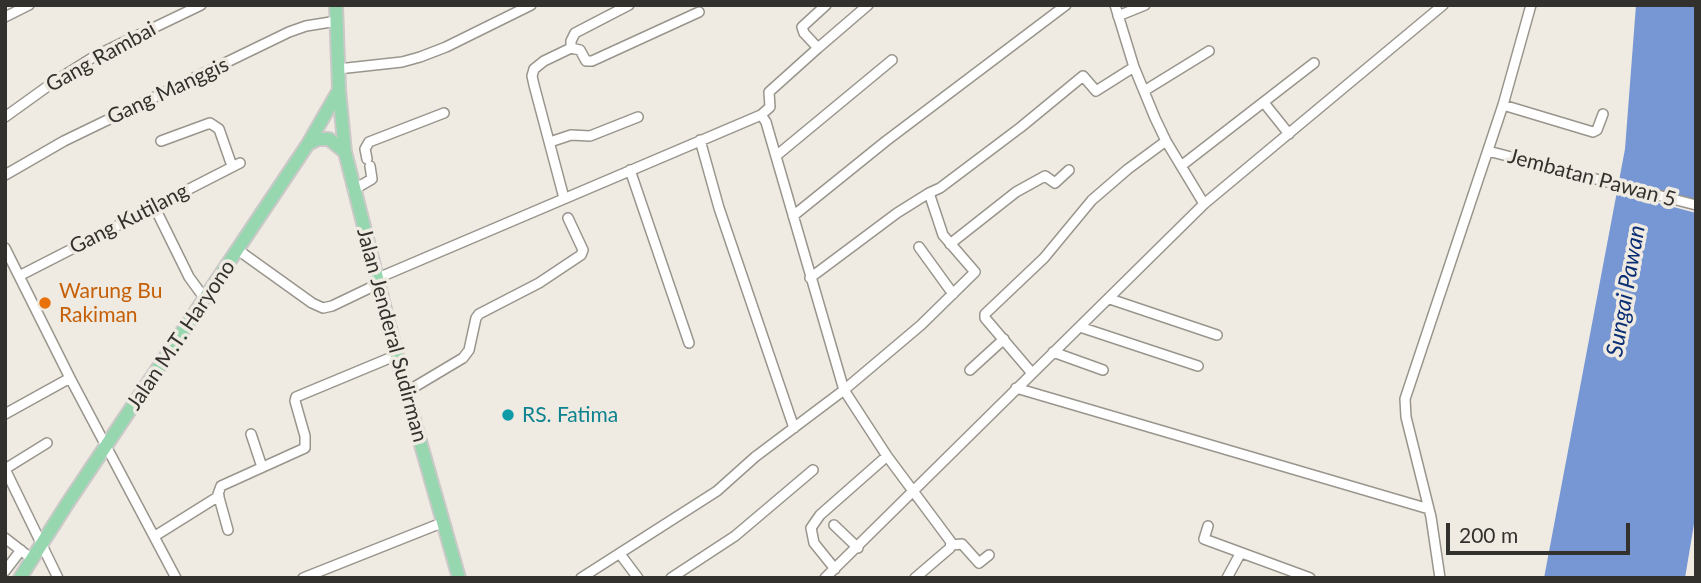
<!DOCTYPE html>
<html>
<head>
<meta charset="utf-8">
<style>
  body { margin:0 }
  #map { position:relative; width:1701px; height:583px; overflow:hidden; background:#f0ebe2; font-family:Lato,sans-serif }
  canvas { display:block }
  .frame { position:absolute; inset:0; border:7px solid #33312d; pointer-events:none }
  .scale { position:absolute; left:1446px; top:523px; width:184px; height:32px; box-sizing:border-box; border:4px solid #33312d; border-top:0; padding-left:9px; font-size:21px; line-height:24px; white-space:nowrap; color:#33312d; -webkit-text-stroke:5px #f0ebe2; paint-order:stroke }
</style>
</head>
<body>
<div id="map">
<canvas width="1701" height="583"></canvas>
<div class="frame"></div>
<div class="scale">200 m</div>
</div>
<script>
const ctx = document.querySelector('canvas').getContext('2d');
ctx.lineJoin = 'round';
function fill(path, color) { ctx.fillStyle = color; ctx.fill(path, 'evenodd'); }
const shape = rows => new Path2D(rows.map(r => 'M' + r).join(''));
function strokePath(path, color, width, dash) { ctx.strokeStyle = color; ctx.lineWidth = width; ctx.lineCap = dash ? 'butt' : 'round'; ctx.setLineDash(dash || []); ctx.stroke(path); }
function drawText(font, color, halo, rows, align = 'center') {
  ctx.font = font + ' Lato,sans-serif'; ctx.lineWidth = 7; ctx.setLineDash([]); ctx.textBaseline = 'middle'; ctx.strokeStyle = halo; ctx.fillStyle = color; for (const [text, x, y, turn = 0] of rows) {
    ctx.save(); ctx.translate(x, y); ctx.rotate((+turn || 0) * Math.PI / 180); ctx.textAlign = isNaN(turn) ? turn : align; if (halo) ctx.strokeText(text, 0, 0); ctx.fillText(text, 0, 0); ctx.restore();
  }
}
fill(shape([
  [1636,5,1696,5,1696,512,1685,578,1544,578,1625,149]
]), '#7697d3');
fill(shape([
  [1616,181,1696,203,1696,213,1614,191]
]), '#f0ebe2');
const minor = shape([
  [1115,5,1134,67,1155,118,1166,141,1204,204],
  [1118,16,1145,5],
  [5,17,29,5],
  [571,48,571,41,575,33,629,5],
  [818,48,868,5],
  [338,69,402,62,420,57,446,47,531,5],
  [1144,91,1209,51],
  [1265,104,1289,134],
  [1503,105,1593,132,1597,130,1603,114],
  [761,115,770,107,769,92,818,48,804,33,802,27,826,5],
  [5,117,55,81,95,56,201,5],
  [700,140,719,208,794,428],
  [161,141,210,123,219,129,232,166],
  [550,142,571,135,590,136,638,117],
  [1488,151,1696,205],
  [776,156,892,60],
  [367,159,365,149,369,142,444,113],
  [1181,166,1314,63],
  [630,170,689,343],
  [5,175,64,141,289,32,306,26,337,21],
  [353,190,372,179,370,166],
  [929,193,940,188,1021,127,1083,76,1096,91,1134,67],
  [564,198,534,85,532,76,534,69,544,61,571,48,580,50,586,61,592,61,699,12],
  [154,206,189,277,205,299],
  [793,216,886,141,1066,5],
  [950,244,1016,192,1045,176,1055,183,1069,170],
  [919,247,953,294],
  [5,248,70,378,176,578],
  [238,250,312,303,323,308,332,306,380,283],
  [19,276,240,163],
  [378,278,761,115,766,122,770,136,844,390,887,456,951,542,950,548,915,578],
  [1110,299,1217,335],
  [1080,327,1198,366],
  [1053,352,1103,370],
  [970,370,1004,339],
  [1031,372,985,318,985,314,1044,258,1092,200,1128,169,1166,141],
  [1016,388,1429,509],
  [406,392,463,358,469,350,476,318,479,314,539,283,581,255,583,250,568,218],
  [5,414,70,378],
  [251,434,262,467],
  [5,469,58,578],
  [5,469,47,443],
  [834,525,858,548],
  [1208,526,1204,539,1310,578],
  [228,530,218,494,221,486,305,448,305,436,295,401,296,397,397,355],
  [155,536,219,496],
  [5,538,32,559],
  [952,545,962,544,979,563,989,555],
  [620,554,638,578],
  [835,569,814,543,811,528,820,515,887,456],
  [5,571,21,550],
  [303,578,444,522],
  [581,578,717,491,755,457,844,390,921,325,975,272,943,235,929,193,897,213,810,278],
  [671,578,735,536,813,470],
  [825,578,1204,204,1443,5],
  [1227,578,1240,554],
  [1440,578,1431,517,1406,417,1405,399,1503,105,1531,5]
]);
const major = shape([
  [336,5,339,90,345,152,406,392,459,578],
  [308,144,318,139,329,139,345,152],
  [20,578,67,504,308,144,339,90]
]);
strokePath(minor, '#99958d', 12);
strokePath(major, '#cac9c8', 16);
strokePath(minor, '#fff', 9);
strokePath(major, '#97d7b0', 12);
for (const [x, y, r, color] of [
  [45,303,7,"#e8710a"],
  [508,415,7,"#0f9aa8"]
]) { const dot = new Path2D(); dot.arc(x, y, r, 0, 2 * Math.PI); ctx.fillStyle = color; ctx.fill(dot); strokePath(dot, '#f0ebe2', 2.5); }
drawText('21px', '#33312d', '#f0ebe2', [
  ["Gang Rambai",101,57,-29],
  ["Gang Manggis",168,91,-25],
  ["Jembatan Pawan 5",1592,178,15],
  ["Gang Kutilang",129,219,-27],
  ["Jalan M.T. Haryono",181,335,-56],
  ["Jalan Jenderal Sudirman",392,335,75]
]);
drawText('21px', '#c56008', '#f0ebe2', [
  ["Warung Bu",59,291],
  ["Rakiman",59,315]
], 'left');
drawText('21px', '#0d838f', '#f0ebe2', [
  ["RS. Fatima",522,415]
], 'left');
drawText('italic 23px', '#0b2f74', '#f0ebe2', [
  ["Sungai Pawan",1626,291,-80]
]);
</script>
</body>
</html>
